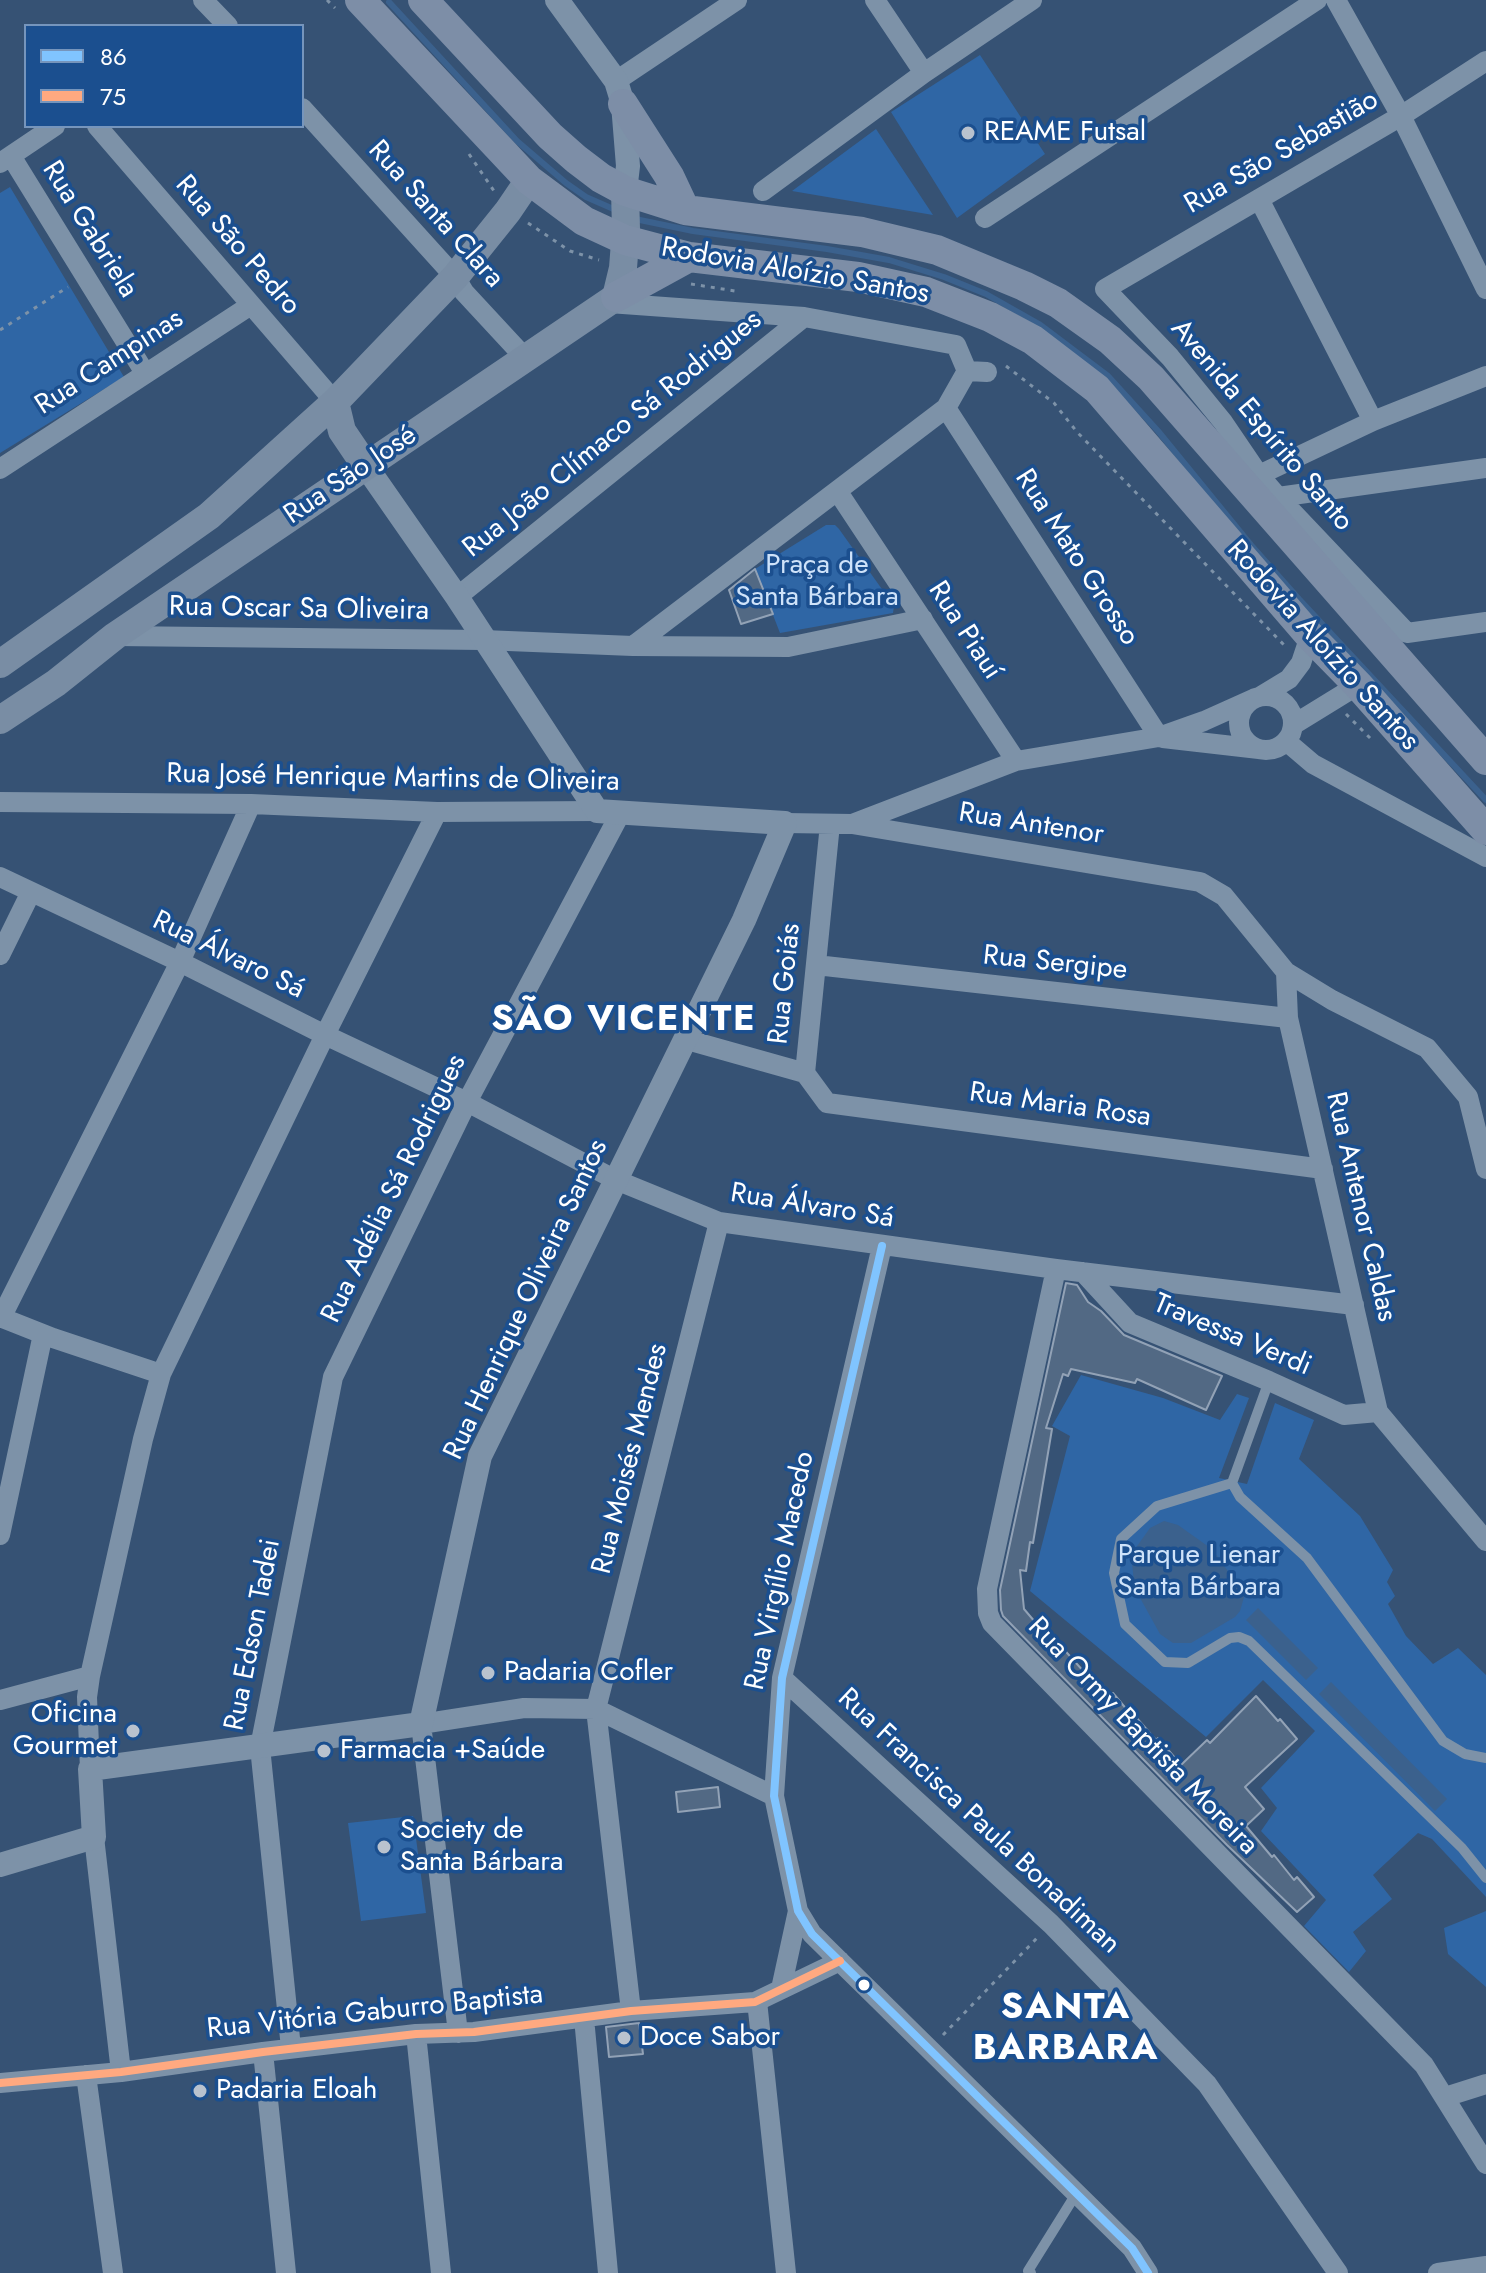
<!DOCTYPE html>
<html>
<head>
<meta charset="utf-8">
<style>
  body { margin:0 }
  #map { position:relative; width:1486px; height:2273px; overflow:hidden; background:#365274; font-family:Jost,sans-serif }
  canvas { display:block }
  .legend { position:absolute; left:24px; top:24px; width:280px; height:104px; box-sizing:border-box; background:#1b4f8f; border:2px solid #7695bc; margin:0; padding:10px 14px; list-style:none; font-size:24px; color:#fff }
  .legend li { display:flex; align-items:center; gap:16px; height:40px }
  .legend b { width:40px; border:2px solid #7695bc }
</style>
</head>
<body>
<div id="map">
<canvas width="1486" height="2273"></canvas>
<ul class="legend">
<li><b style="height:10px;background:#80c4ff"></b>86</li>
<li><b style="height:10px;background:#ffa980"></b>75</li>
</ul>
</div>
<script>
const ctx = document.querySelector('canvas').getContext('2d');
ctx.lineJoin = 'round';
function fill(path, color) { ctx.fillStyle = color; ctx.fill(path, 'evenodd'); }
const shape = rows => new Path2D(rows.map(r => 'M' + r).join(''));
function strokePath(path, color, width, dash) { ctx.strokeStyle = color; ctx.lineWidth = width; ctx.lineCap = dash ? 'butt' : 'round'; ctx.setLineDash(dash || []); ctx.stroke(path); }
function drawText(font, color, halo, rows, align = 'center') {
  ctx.font = font + ' Jost,sans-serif'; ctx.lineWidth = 7; ctx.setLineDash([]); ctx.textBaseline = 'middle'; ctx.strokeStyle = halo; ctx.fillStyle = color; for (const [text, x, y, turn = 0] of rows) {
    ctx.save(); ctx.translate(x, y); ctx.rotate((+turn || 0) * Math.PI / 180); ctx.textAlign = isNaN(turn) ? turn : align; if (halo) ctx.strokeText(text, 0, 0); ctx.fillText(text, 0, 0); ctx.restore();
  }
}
fill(shape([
  [980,55,1045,154,957,218,891,112],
  [876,129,933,215,792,191],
  [10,187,124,377,0,453,0,193],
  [826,525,835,525,839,529,894,606,893,613,780,633,755,569],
  [1081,1375,1163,1398,1220,1420,1237,1394,1249,1398,1219,1478,1247,1484,1275,1403,1314,1420,1299,1459,1360,1516,1393,1570,1387,1582,1395,1596,1388,1604,1406,1636,1433,1664,1458,1648,1486,1675,1486,1897,1432,1839,1418,1833,1373,1875,1392,1899,1353,1932,1366,1951,1349,1972,1304,1926,1326,1900,1261,1831,1277,1808,1261,1788,1315,1731,1263,1680,1206,1737,1030,1591,1070,1436,1052,1426],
  [413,1816,426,1913,361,1921,348,1823],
  [1486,1911,1486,1987,1448,1954,1444,1928]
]), '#2f66a5');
fill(shape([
  [1164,1521,1178,1525,1209,1547,1218,1557,1241,1590,1244,1597,1240,1611,1235,1617,1191,1643,1173,1643,1160,1634,1139,1596,1134,1583,1132,1562,1135,1549,1150,1528],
  [1258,1608,1318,1668,1306,1680,1246,1620],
  [1331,1682,1447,1799,1435,1811,1319,1694]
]), '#3b618d');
strokePath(shape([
  [389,2,517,141,566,183,586,197,618,211],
  [635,219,693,231,827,249,889,260,944,277,986,294,1039,324,1108,376,1158,431,1251,545,1299,599,1486,800]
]), '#3b618d', 6);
const building = shape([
  [755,569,773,614,741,624,729,590,755,569],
  [1066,1283,1077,1285,1088,1302,1101,1311,1124,1335,1222,1376,1206,1410,1137,1379,1135,1383,1071,1369,1068,1376,1063,1374,1046,1428,1052,1429,1033,1543,1030,1542,1026,1571,1020,1570,1024,1609,1041,1629,1043,1626,1085,1673,1089,1670,1111,1695,1113,1693,1133,1717,1135,1716,1156,1740,1158,1738,1181,1765,1207,1740,1210,1743,1256,1696,1278,1721,1280,1719,1297,1739,1245,1787,1264,1809,1246,1826,1272,1857,1274,1855,1294,1880,1297,1877,1314,1897,1297,1912,1227,1845,1003,1616,1001,1610,1000,1590,1066,1283],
  [718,1787,720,1807,678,1812,676,1792,718,1787],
  [639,2023,643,2054,609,2057,606,2027,639,2023]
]);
fill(building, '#526984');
strokePath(building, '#92a2b6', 2);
strokePath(shape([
  [327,0,335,8],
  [469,154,494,191],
  [528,223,570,251,599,260],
  [691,284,735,291],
  [0,330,68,287],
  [1006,366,1054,403,1077,432,1285,646],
  [1346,714,1372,740],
  [943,2035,1038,1937]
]), '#7d92a8', 3, [4, 6]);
strokePath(shape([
  [1269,1381,1232,1483,1240,1497,1307,1558,1443,1741,1465,1754,1486,1758],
  [1232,1483,1157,1506,1121,1539,1114,1573,1125,1624,1165,1662,1188,1663,1230,1638,1239,1637,1249,1641,1462,1848,1486,1878],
  [1031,2273,1028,2271,1076,2194]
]), '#7d92a8', 10);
strokePath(shape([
  [203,0,228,26],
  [875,0,924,73],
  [1336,0,1401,116,1486,289],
  [1486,61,1401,116,1105,289,1170,357,1223,422,1259,475,1278,497,1407,633,1486,622],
  [616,81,737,0],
  [302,108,455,277,464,292,527,360],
  [97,126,335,402],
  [11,156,145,373],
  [0,163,55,126],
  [763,191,924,73,1032,0],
  [1259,199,1373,421],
  [985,218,1317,0],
  [609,303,804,317,956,345,967,371],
  [946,408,1159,737],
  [0,469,251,305],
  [1259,475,1373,421,1486,376],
  [838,492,1016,761],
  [1278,497,1486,468],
  [457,597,804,317],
  [115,636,483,640,633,646,788,647,923,619],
  [633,646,946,408,967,371,987,372],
  '1239 723a27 27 0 1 1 54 0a27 27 0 1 1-54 0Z',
  [1261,696,1289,679,1301,663,1310,636],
  [1293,725,1358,685],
  [1163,738,1259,749],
  [1286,741,1313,764,1486,857],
  [0,802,251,804,437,812,597,811],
  [785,823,852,824,1200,882,1224,896,1286,972,1288,1018,1378,1412,1486,1541],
  [852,824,1016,761,1159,737,1204,721,1253,699],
  [0,877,180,962,325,1035,467,1102,616,1180,719,1222,1056,1269,1354,1305],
  [0,955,31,892],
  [816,965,1288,1018],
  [1286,972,1332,1000,1427,1048,1468,1097,1486,1169],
  [684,1039,805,1073],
  [805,1073,827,1103,1323,1169],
  [805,1073,830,824],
  [882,1246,782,1678,774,1796,798,1911,812,1934,1132,2248,1148,2273],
  [1056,1269,987,1589,988,1613,992,1623,1424,2065,1486,2164],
  [1083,1272,1130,1323,1269,1381,1344,1415,1378,1412],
  [0,1317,53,1338,161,1374],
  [1,1318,180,962,251,804],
  [0,1535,43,1334],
  [782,1678,1051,1924,1207,2084,1338,2273],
  [0,1700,90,1676],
  [90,1769,87,1697,90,1676,143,1439,161,1374,325,1035,437,812],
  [94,1837,121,2072],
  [781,1989,798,1911],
  [757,2001,786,2273],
  [631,2011,596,1709,719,1222],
  [584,2018,608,2273],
  [458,2033,421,1724,524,1708,596,1709,774,1796],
  [416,2034,441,2273],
  [291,2048,260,1747,333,1377,467,1102,620,814],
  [263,2052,286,2273],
  [86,2075,113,2273],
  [0,2083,121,2072,263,2052,416,2034,474,2032,631,2011,755,2002,840,1961],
  [1445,2097,1486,2084],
  [1438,2273,1486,2266]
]), '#7d92a8', 20);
strokePath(shape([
  [557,0,616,81,623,104,628,166,625,191],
  [0,1865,94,1837,90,1769,421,1724,480,1456,744,920,785,823,597,811,457,597,365,465]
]), '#7d92a8', 24);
strokePath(shape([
  [335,402,342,431,365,465],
  [0,664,209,516,335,402,455,277,508,211,529,180],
  [0,720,56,683,115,636,616,297,623,268,626,229,625,191]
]), '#798da4', 28);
strokePath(shape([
  [360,0,529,180,584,221,625,240,689,257,858,277,926,292,990,317,1033,340,1097,389,1310,636,1358,685,1486,830],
  [423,0,550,136,576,159,601,178,625,191,685,210,862,232,937,250,1024,286,1058,303,1110,340,1151,378,1486,760],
  [623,104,669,176,685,210],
  [616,297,689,257]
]), '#7d8ea7', 30);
strokePath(shape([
  [882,1246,782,1678,774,1796,798,1911,812,1934,1132,2248,1148,2273]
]), '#80c4ff', 8);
strokePath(shape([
  [0,2083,121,2072,263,2052,416,2034,474,2032,631,2011,755,2002,840,1961]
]), '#ffa980', 8);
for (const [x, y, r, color] of [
  [968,133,8,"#b9c2ce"],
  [488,1673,8,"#b9c2ce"],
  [133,1731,8,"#b9c2ce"],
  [324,1751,8,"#b9c2ce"],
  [384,1847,8,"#b9c2ce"],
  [864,1985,7,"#fff"],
  [624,2038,8,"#b9c2ce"],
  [200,2091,8,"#b9c2ce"]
]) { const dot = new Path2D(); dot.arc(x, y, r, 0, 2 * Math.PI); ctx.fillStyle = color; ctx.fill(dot); strokePath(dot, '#1b4f8f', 3); }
drawText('28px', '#fff', '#1b4f8f', [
  ["REAME Futsal",984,133],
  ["Padaria Cofler",504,1673],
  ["Oficina",117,1715,"right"],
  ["Gourmet",117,1747,"right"],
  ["Farmacia +Saúde",340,1751],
  ["Society de",400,1831],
  ["Santa Bárbara",400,1863],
  ["Doce Sabor",640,2038],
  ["Padaria Eloah",216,2091]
], 'left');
drawText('28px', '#fff', '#1b4f8f', [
  ["Rua São Sebastião",1282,153,-30],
  ["Rua Santa Clara",435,215,48],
  ["Rua Gabriela",89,230,58],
  ["Rua São Pedro",237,246,49],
  ["Rodovia Aloízio Santos",795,272,10],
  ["Rua Campinas",110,363,-33],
  ["Avenida Espírito Santo",1261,426,50],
  ["Rua João Clímaco Sá Rodrigues",613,435,-39],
  ["Rua São José",351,476,-34],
  ["Rua Mato Grosso",1076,558,57],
  ["Rua Oscar Sa Oliveira",299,610,1],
  ["Rua Piauí",964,631,57],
  ["Rodovia Aloízio Santos",1322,646,48],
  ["Rua José Henrique Martins de Oliveira",393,779,1],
  ["Rua Antenor",1031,825,9],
  ["Rua Álvaro Sá",228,956,26],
  ["Rua Sergipe",1055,964,6],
  ["Rua Goiás",786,984,-84],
  ["Rua Maria Rosa",1060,1106,8],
  ["Rua Adélia Sá Rodrigues",395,1189,-64],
  ["Rua Álvaro Sá",812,1207,9],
  ["Rua Antenor Caldas",1360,1207,77],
  ["Rua Henrique Oliveira Santos",527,1300,-65],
  ["Travessa Verdi",1232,1336,23],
  ["Rua Moisés Mendes",631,1459,-76],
  ["Rua Virgílio Macedo",781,1571,-78],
  ["Rua Edson Tadei",254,1635,-79],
  ["Rua Ormy Baptista Moreira",1142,1737,46],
  ["Rua Francisca Paula Bonadiman",978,1822,43],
  ["Rua Vitória Gaburro Baptista",375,2013,-6]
]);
drawText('28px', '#cfe3fa', '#1b4f8f', [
  ["Praça de",817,566],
  ["Santa Bárbara",817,598],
  ["Parque Lienar",1199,1556],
  ["Santa Bárbara",1199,1588]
]);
ctx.letterSpacing = '2px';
drawText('bold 36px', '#fff', '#1b4f8f', [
  ["SÃO VICENTE",624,1021],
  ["SANTA",1066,2009],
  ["BARBARA",1066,2050]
]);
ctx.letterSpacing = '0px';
</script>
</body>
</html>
